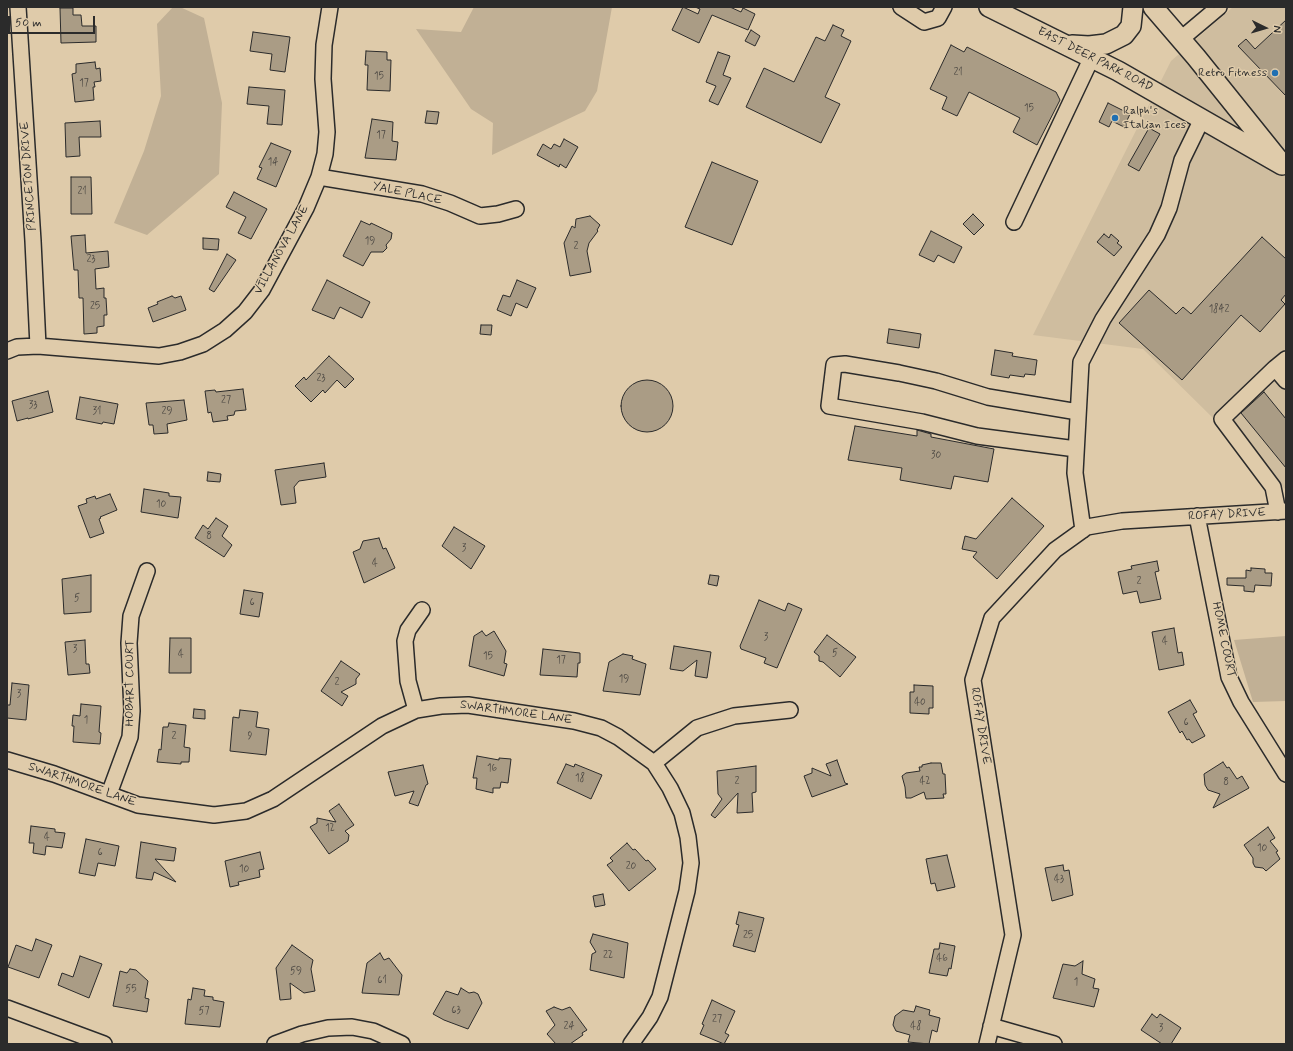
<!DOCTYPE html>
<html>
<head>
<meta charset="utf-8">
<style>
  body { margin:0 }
  #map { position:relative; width:1293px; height:1051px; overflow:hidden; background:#dfcbaa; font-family:Mynerve,sans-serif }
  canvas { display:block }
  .frame { position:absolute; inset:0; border:8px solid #2b2b2b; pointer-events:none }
  .north { position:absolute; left:1245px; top:8px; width:40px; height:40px; -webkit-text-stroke:3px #dfcbaa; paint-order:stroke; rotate:95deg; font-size:11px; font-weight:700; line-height:16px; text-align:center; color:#2b2b2b }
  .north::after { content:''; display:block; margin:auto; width:14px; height:18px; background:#2b2b2b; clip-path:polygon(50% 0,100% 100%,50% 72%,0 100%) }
  .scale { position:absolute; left:8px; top:16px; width:87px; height:18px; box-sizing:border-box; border:2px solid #2b2b2b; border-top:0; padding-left:5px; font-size:12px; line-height:14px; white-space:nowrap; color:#2b2b2b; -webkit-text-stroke:3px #dfcbaa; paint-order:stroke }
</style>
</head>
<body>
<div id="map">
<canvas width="1293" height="1051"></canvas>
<div class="frame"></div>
<div class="north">N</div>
<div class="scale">50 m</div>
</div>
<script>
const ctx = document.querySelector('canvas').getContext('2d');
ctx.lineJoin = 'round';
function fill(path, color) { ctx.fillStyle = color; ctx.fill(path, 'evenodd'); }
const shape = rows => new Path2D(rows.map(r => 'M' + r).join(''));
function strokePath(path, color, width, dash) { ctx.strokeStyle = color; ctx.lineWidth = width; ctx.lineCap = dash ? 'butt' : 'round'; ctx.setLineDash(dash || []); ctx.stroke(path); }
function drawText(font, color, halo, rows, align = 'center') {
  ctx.font = font + ' Mynerve,sans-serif'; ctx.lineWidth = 3; ctx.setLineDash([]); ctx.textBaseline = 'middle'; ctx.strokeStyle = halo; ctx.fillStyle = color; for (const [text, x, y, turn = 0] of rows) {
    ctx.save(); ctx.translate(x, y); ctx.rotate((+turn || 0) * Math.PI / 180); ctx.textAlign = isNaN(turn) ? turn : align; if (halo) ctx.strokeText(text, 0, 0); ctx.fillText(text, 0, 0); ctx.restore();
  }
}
fill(shape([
  [1233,7,1286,7,1286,490,1143,349,1033,335,1171,61]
]), '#cfbd9f');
fill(shape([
  [173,7,180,7,204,18,222,103,219,174,147,235,114,223,144,151,161,96,157,24],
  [474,7,612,7,597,91,585,111,492,155,493,123,471,109,416,29,461,32],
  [1286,636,1286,701,1253,702,1234,640]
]), '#c1b095');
const building = shape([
  [683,7,698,14,700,9,695,7,730,7,741,12,743,8,755,14,748,30,712,15,699,43,672,30,683,7],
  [60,8,73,8,73,15,81,15,82,26,96,26,96,42,61,43,60,8],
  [1286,20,1286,96,1238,46,1246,39,1255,49,1286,20],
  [833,25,844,30,841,36,851,41,825,97,840,104,821,143,746,107,764,68,794,82,816,37,825,41,833,25],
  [751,30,760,36,755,46,745,41,751,30],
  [253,32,290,37,285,72,270,70,272,54,250,51,253,32],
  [951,45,964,52,967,47,1056,92,1060,100,1037,145,1013,132,1020,118,969,92,957,116,942,109,947,97,930,89,951,45],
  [366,51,387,52,387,60,391,60,390,91,367,90,368,65,365,65,366,51],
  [718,52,730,56,723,75,731,78,718,105,709,101,716,86,706,82,718,52],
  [95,62,96,69,100,68,101,81,94,82,95,87,93,87,94,100,75,102,72,74,76,73,76,64,95,62],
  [249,87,285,90,282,125,267,124,269,106,247,104,249,87],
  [1108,103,1130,114,1124,127,1112,121,1109,127,1099,122,1108,103],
  [427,111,439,112,437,124,425,123,427,111],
  [372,119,393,122,392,141,398,142,396,160,365,158,372,119],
  [100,121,101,137,79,137,80,156,66,157,65,123,100,121],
  [1149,128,1160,134,1139,171,1128,165,1149,128],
  [564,139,578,147,566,168,560,164,559,167,537,155,543,144,551,149,554,144,560,147,564,139],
  [271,143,291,151,276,187,257,179,262,168,259,167,271,143],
  [712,162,758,181,732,245,685,227,712,162],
  [71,177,91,177,92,214,71,214,71,177],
  [234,192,267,209,251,239,238,233,246,217,226,207,234,192],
  [973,214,984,225,974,235,963,224,973,214],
  [590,216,600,225,597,230,598,231,589,243,587,251,591,272,570,276,564,243,572,226,575,228,576,219,590,216],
  [361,221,370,225,371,223,392,233,391,239,386,245,387,248,383,252,371,252,363,266,343,256,361,221],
  [931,231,962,247,954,263,938,255,934,262,919,255,931,231],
  [1104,234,1109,238,1111,234,1119,241,1117,243,1122,247,1114,256,1097,242,1104,234],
  [85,235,86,253,108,251,109,267,95,269,96,289,104,288,104,298,106,298,107,315,104,315,104,326,97,327,97,333,84,334,83,298,79,298,78,270,74,270,71,236,85,235],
  [1262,237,1286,259,1286,294,1281,300,1285,304,1260,332,1241,315,1182,380,1119,323,1149,290,1176,314,1183,307,1191,314,1262,237],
  [203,238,219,239,218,250,203,249,203,238],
  [227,254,236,260,214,292,209,289,227,254],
  [327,280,370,302,362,318,340,307,334,319,312,310,327,280],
  [517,280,536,288,527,308,516,303,511,316,497,310,503,295,510,297,517,280],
  [172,296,175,298,181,296,186,310,153,322,148,308,158,304,157,302,172,296],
  [481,325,492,325,491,335,480,334,481,325],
  [889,329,921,334,919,348,887,343,889,329],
  [995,350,1013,353,1012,356,1037,360,1035,375,1025,374,1024,377,1010,375,1009,378,991,375,995,350],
  [329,356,354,379,345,388,337,380,325,393,323,390,311,402,295,386,304,377,306,380,329,356],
  '621 406a26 26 0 1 1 52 0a26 26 0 1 1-52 0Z',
  [243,389,246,410,235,411,234,415,227,416,228,420,213,422,211,412,208,413,205,391,215,390,216,392,243,389],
  [48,391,53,412,28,419,28,418,17,421,12,401,48,391],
  [1264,392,1286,419,1286,468,1241,413,1264,392],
  [80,397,118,404,114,424,103,422,102,424,76,419,80,397],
  [184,400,187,420,167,424,168,433,154,434,153,425,149,425,146,403,184,400],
  [855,426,917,436,917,430,931,434,931,437,994,449,988,482,954,476,951,489,900,480,902,468,848,460,855,426],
  [324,463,326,477,299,481,294,487,296,503,281,505,275,470,324,463],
  [208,472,221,474,220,482,207,481,208,472],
  [144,489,169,493,169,496,181,497,178,518,141,512,144,489],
  [110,494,117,510,100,517,101,518,99,519,104,533,90,538,78,506,87,503,86,499,95,496,96,499,110,494],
  [1012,498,1044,526,997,579,973,557,977,552,962,549,965,536,976,539,1012,498],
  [216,518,228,526,222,536,232,545,224,557,195,538,203,525,208,529,216,518],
  [454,527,485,546,471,569,442,546,454,527],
  [379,538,383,549,386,548,395,568,364,583,353,552,360,549,363,541,379,538],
  [1157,561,1159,571,1155,572,1161,599,1140,603,1137,591,1123,594,1118,572,1132,569,1131,566,1157,561],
  [1251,568,1265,569,1265,573,1272,573,1271,586,1255,585,1254,592,1244,591,1244,586,1227,585,1227,578,1246,578,1246,570,1251,571,1251,568],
  [91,575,91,612,64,614,62,579,91,575],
  [710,575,719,576,717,586,708,584,710,575],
  [244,590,263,593,259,617,240,614,244,590],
  [759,600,785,611,788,603,802,609,777,668,764,663,766,658,741,649,740,646,759,600],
  [1174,628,1178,653,1182,652,1184,665,1159,670,1152,632,1174,628],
  [482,631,486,636,494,631,506,651,504,663,507,664,504,676,469,666,474,636,482,631],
  [827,635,856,657,840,677,823,662,819,661,819,656,814,652,827,635],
  [170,638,191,638,191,673,169,673,170,638],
  [85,640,86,664,89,664,90,673,68,675,65,642,85,640],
  [674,646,711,652,707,678,695,676,697,660,683,671,670,669,674,646],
  [543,649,580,653,580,663,578,663,577,677,540,675,543,649],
  [623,654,633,656,632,659,646,664,640,695,603,691,609,662,623,654],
  [341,661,360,674,356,679,356,684,341,692,348,696,342,706,321,691,341,661],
  [12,683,29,685,26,720,7,718,7,705,10,705,12,683],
  [914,685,933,686,933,708,929,708,929,714,910,713,910,692,914,692,914,685],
  [1190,700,1197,712,1193,714,1205,736,1192,743,1189,739,1187,740,1182,731,1180,733,1168,712,1190,700],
  [81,704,101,706,99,732,101,733,100,744,73,742,74,726,72,726,73,715,80,716,81,704],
  [194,709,205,710,205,719,193,718,194,709],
  [240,710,258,712,256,727,269,729,266,755,230,751,233,717,239,718,240,710],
  [169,723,186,725,184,747,190,748,189,762,181,762,181,764,157,762,159,749,161,750,163,727,168,727,169,723],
  [477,756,499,760,499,758,511,759,508,783,501,782,500,788,493,788,493,793,476,789,477,778,473,778,477,756],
  [837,760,845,783,848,784,812,797,804,776,812,773,812,768,831,776,826,764,837,760],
  [1223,762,1227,768,1229,767,1237,779,1242,776,1249,788,1213,808,1220,794,1208,790,1205,785,1204,774,1223,762],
  [931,763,941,763,943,774,945,774,946,794,943,794,944,798,926,799,924,792,911,798,906,798,905,787,902,776,906,773,920,771,919,767,922,767,922,765,931,763],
  [566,764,574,767,575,764,602,775,591,799,557,783,566,764],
  [423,765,428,784,426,785,418,806,409,803,414,791,395,796,388,772,423,765],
  [756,766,756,792,752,793,753,812,737,813,738,793,715,818,711,815,722,799,718,794,717,771,756,766],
  [339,804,354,825,345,831,349,835,348,841,329,854,310,827,317,823,317,818,336,822,329,811,339,804],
  [31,826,55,829,55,832,65,833,62,848,46,846,45,855,33,853,34,843,29,843,31,826],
  [1268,827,1275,838,1270,841,1278,851,1276,852,1280,859,1266,871,1263,868,1255,867,1253,863,1253,858,1244,845,1268,827],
  [86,839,119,846,115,866,98,863,95,876,79,873,86,839],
  [141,842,176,848,174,861,155,859,176,882,154,872,152,880,136,878,141,842],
  [627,843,633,850,635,849,646,861,648,860,656,869,629,891,607,865,613,861,610,858,627,843],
  [260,852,264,869,259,870,260,877,238,882,239,885,230,887,225,861,260,852],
  [947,855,955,887,937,891,935,883,931,884,926,859,947,855],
  [1063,865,1064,871,1069,870,1073,895,1052,901,1045,868,1063,865],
  [603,894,605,905,595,907,593,896,603,894],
  [739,912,764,918,755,952,733,946,739,925,736,924,739,912],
  [593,934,628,943,624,978,590,970,592,954,596,952,590,942,593,934],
  [36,939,52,945,39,978,8,967,16,945,32,951,36,939],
  [940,943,955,946,951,969,949,968,947,976,929,973,934,949,939,949,940,943],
  [292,945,313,960,311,969,315,991,304,993,290,983,291,999,280,1000,276,968,292,945],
  [380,953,384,960,389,958,402,975,399,995,362,993,367,963,380,953],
  [80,956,102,964,89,998,58,985,62,973,73,977,80,956],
  [1083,961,1082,974,1095,979,1093,988,1099,989,1094,1007,1053,998,1063,964,1075,966,1083,961],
  [130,969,136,970,148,981,145,998,149,999,147,1012,113,1006,120,971,127,973,130,969],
  [193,988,205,990,204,996,213,997,213,1000,224,1002,220,1027,185,1024,188,999,191,1000,193,988],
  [461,988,469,993,474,992,478,994,482,1003,468,1029,444,1020,433,1014,446,991,458,995,461,988],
  [712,1000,735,1011,725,1033,729,1035,724,1044,700,1034,704,1025,702,1024,712,1000],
  [916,1006,930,1010,929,1015,940,1018,937,1032,932,1030,929,1044,908,1042,910,1035,896,1031,893,1025,895,1016,903,1010,914,1012,916,1006],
  [554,1007,562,1010,570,1007,587,1030,582,1033,583,1035,570,1044,556,1044,547,1034,555,1025,546,1011,554,1007],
  [1152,1014,1157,1018,1160,1014,1181,1028,1171,1044,1162,1044,1141,1030,1152,1014]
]);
fill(building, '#aa9c85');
strokePath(building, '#2b2b2b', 1);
const minor = shape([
  [18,7,33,241,38,346],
  [901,7,924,22,938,18,944,7],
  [1181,39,1219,7],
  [319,177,422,194,450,203,480,216,498,214,516,209],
  [1014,222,1092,57],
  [7,351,17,347,38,346,159,356,180,352,203,344,225,330,245,312,262,290,306,208,319,177,325,154,327,132,323,79,324,45,330,7],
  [1286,359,1275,368,1286,381],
  [1275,368,1222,419,1273,487,1278,512],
  [1076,449,977,436,922,422,829,406,834,365,845,364,899,373,936,381,988,397,1078,412],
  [1197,516,1229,677,1241,702,1286,774],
  [1083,530,1075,473,1081,362,1103,319,1157,235,1169,208,1182,160,1202,119],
  [416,710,408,681,405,641,408,630,422,610],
  [7,760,54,774,138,805,214,815,246,811,273,799,382,726,416,710,441,706,468,705,574,721,601,728,618,737,654,763,670,788,682,813,688,837,691,863,687,891,660,997,650,1017,631,1044],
  [654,763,697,728,734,716,790,710],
  [109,794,130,737,132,711,129,643,131,616,147,571],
  [7,1008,104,1044],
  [991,1026,1054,1044],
  [275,1044,302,1034,328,1028,352,1027,373,1031,402,1044],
  [987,1044,1013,935,973,680,992,618,1055,550,1087,527,1122,521,1286,511]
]);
const major = shape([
  [989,7,1118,71,1282,165],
  [1153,7,1196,57,1278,159],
  [1072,45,1089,46,1106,44,1124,35,1131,26,1133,7]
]);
strokePath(minor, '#2b2b2b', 18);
strokePath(major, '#2b2b2b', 22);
strokePath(minor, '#dfcbaa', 15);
strokePath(major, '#dfcbaa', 19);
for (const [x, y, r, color] of [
  [1275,73,4,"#1f6fb2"],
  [1115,118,4,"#1f6fb2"]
]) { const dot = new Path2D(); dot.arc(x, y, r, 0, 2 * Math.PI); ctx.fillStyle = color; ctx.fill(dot); strokePath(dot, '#dfcbaa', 1.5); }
drawText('10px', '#4b4742', null, [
  ["21",958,73],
  ["15",379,77],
  ["17",84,84],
  ["15",1029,109],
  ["17",381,136],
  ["14",273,163],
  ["21",82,192],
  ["19",370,242],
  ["2",576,247],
  ["23",91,260],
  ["25",95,307],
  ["1842",1219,310],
  ["23",321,379],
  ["27",226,401],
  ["33",33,406],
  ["31",97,412],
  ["29",167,412],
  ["30",936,456],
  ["10",161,505],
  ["8",209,537],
  ["3",464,549],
  ["4",375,564],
  ["2",1139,582],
  ["5",77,599],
  ["6",252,603],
  ["3",766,638],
  ["4",1165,642],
  ["3",75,650],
  ["5",835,654],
  ["4",181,655],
  ["15",488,657],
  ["17",561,661],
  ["19",624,680],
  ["2",337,683],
  ["3",19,695],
  ["40",920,703],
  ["1",86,721],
  ["6",1186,723],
  ["2",174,737],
  ["9",250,737],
  ["16",492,769],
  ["18",580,779],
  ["2",737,782],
  ["42",925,782],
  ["8",1226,783],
  ["12",330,829],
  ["4",47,838],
  ["10",1262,849],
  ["6",100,853],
  ["20",631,867],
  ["10",244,870],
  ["43",1059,880],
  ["25",748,936],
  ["22",608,956],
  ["46",942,959],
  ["59",296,972],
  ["61",382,981],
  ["1",1076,983],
  ["55",131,990],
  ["63",456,1011],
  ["57",204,1012],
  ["27",717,1020],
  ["24",569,1027],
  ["48",916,1027],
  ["3",1161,1029]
]);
drawText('12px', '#2b2b2b', '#dfcbaa', [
  ["EAST DEER PARK ROAD",1095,60,27],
  ["PRINCETON DRIVE",29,176,-94],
  ["YALE PLACE",407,194,12],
  ["VILLANOVA LANE",282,250,-61],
  ["ROFAY DRIVE",1227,515,-3],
  ["HOME COURT",1223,640,78],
  ["HOBART COURT",130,683,-90],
  ["SWARTHMORE LANE",516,713,8],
  ["ROFAY DRIVE",980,726,81],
  ["SWARTHMORE LANE",82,785,19]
]);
drawText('12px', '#2b2b2b', '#dfcbaa', [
  ["Retro Fitness",1267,73],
  ["Ralph's",1123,111,"left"],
  ["Italian Ices",1123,125,"left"]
], 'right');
</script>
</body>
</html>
